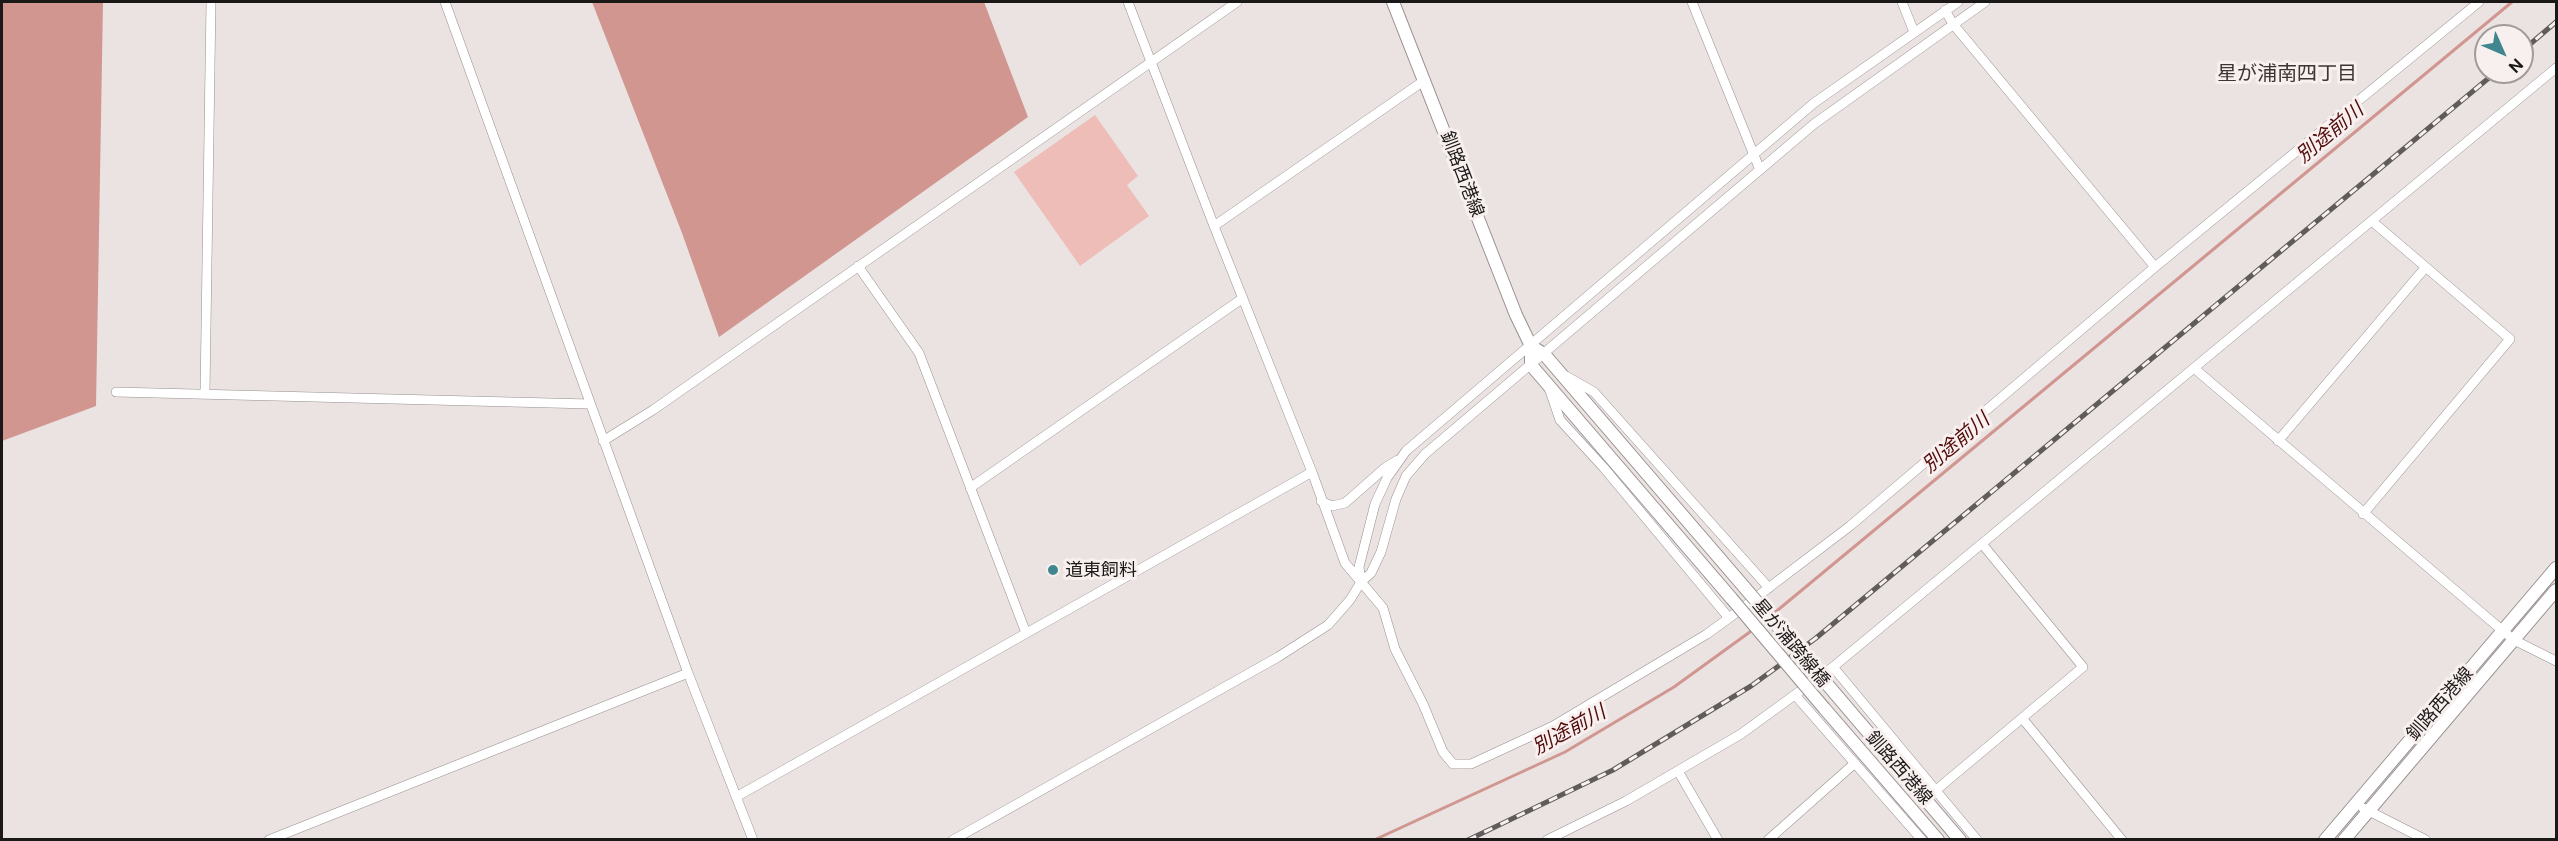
<!DOCTYPE html>
<html>
<head>
<meta charset="utf-8">
<style>
  body { margin:0 }
  #map { position:relative; width:2558px; height:841px; overflow:hidden; background:#eae3e2; font-family:"Public Sans",sans-serif }
  canvas { display:block }
  .frame { position:absolute; inset:0; border:3px solid #1b1818; pointer-events:none }
  .north { position:absolute; left:2474px; top:24px; width:60px; height:60px; box-sizing:border-box; background:#f8f0ef; border:2px solid #a09a99; border-radius:50%; rotate:135deg; font-size:16px; font-weight:700; line-height:24px; text-align:center; color:#1b1818 }
  .north::after { content:''; display:block; margin:auto; width:21px; height:27px; background:#40868f; clip-path:polygon(50% 0,100% 100%,50% 72%,0 100%) }
</style>
</head>
<body>
<div id="map">
<canvas width="2558" height="841"></canvas>
<div class="frame"></div>
<div class="north">N</div>
</div>
<script>
const ctx = document.querySelector('canvas').getContext('2d');
ctx.lineJoin = 'round';
function fill(path, color) { ctx.fillStyle = color; ctx.fill(path, 'evenodd'); }
const shape = rows => new Path2D(rows.map(r => 'M' + r).join(''));
function strokePath(path, color, width, dash) { ctx.strokeStyle = color; ctx.lineWidth = width; ctx.lineCap = dash ? 'butt' : 'round'; ctx.setLineDash(dash || []); ctx.stroke(path); }
function drawText(font, color, halo, rows, align = 'center') {
  ctx.font = font + ' "Public Sans","Noto Sans JP",sans-serif'; ctx.lineWidth = 6; ctx.setLineDash([]); ctx.textBaseline = 'middle'; ctx.strokeStyle = halo; ctx.fillStyle = color; for (const [text, x, y, turn = 0] of rows) {
    ctx.save(); ctx.translate(x, y); ctx.rotate((+turn || 0) * Math.PI / 180); ctx.textAlign = isNaN(turn) ? turn : align; if (halo) ctx.strokeText(text, 0, 0); ctx.fillText(text, 0, 0); ctx.restore();
  }
}
fill(shape([
  [1095,115,1138,176,1127,185,1149,216,1080,266,1014,172]
]), '#efbdb7');
fill(shape([
  [2,2,103,2,96,406,2,441],
  [592,2,984,2,1028,117,719,337,682,233]
]), '#d0968f');
strokePath(shape([
  [1773,614,2512,2],
  [1374,840,1565,752,1674,687,1754,629]
]), '#d0968f', 3);
const minor = shape([
  [445,2,688,673,753,840],
  [1128,2,1214,226,1312,472,1345,563,1383,608,1395,649,1423,704,1443,752,1453,764,1471,764,1553,726,1707,634,1729,618,1850,526,2155,267,2479,2],
  [1692,2,1760,170],
  [1902,2,1914,32],
  [1945,10,1953,24,2155,267],
  [1214,226,1425,80],
  [858,266,919,353,1026,633],
  [2195,369,2503,631,2514,640,2556,661],
  [1566,376,1594,392,1769,588],
  [1549,388,1560,420,1604,468,1729,618],
  [116,392,590,404],
  [205,393,211,2],
  [603,441,653,410,1237,2],
  [2278,441,2425,268],
  [970,488,1243,298],
  [1321,501,1332,506,1345,503,1386,467,1398,460],
  [2363,514,2510,339,2373,222],
  [1361,582,1359,567,1375,504,1387,478,1406,451,1814,103,1958,2],
  [1833,667,1977,840],
  [1795,695,1922,840],
  [2022,718,2122,840],
  [1678,771,1718,840],
  [1935,791,2083,667,1983,545],
  [736,797,1312,472],
  [2363,808,2426,840],
  [269,840,688,673],
  [953,840,1278,657,1328,625,1350,600,1361,582,1371,573,1381,552,1396,499,1406,476,1425,454,1814,124,1985,2],
  [1547,840,1626,801,1741,734,1833,667,2556,68],
  [1768,840,1855,763]
]);
const major = shape([
  [1393,2,1516,315,1531,346,1531,365,1732,599],
  [1531,346,1544,354,1745,588],
  [1838,697,1960,840],
  [1824,708,1938,840],
  [2325,840,2556,568],
  [2344,840,2556,590]
]);
strokePath(minor, '#97908f', 10);
strokePath(major, '#97908f', 14);
strokePath(minor, '#fff', 9);
strokePath(major, '#fff', 12);
const rail = shape([
  [2522,51,2556,22],
  [1468,840,1613,770,1751,686,1780,665,1816,638,2496,72]
]);
strokePath(rail, '#615c5c', 5);
strokePath(rail, '#f8f0ef', 3, [9]);
const majorBridge = shape([
  [1745,588,1838,697],
  [1732,599,1824,708]
]);
strokePath(majorBridge, '#97908f', 14, []);
strokePath(majorBridge, '#fff', 12);
for (const [x, y, r, color] of [
  [1053,570,6,"#40868f"]
]) { const dot = new Path2D(); dot.arc(x, y, r, 0, 2 * Math.PI); ctx.fillStyle = color; ctx.fill(dot); strokePath(dot, '#f8f0ef', 2); }
drawText('18px', '#1b1818', '#f8f0ef', [
  ["釧路西港線",1462,174,69],
  ["星が浦跨線橋",1791,643,50],
  ["釧路西港線",2440,704,-49],
  ["釧路西港線",1899,768,49]
]);
drawText('18px', '#1b1818', '#f8f0ef', [
  ["道東飼料",1065,570]
], 'left');
drawText('20px', '#3b3534', '#f8f0ef', [
  ["星が浦南四丁目",2287,74]
]);
drawText('italic 20px', '#520b0b', '#f8f0ef', [
  ["別途前川",2330,133,-40],
  ["別途前川",1956,443,-40],
  ["別途前川",1569,730,-29]
]);
</script>
</body>
</html>
